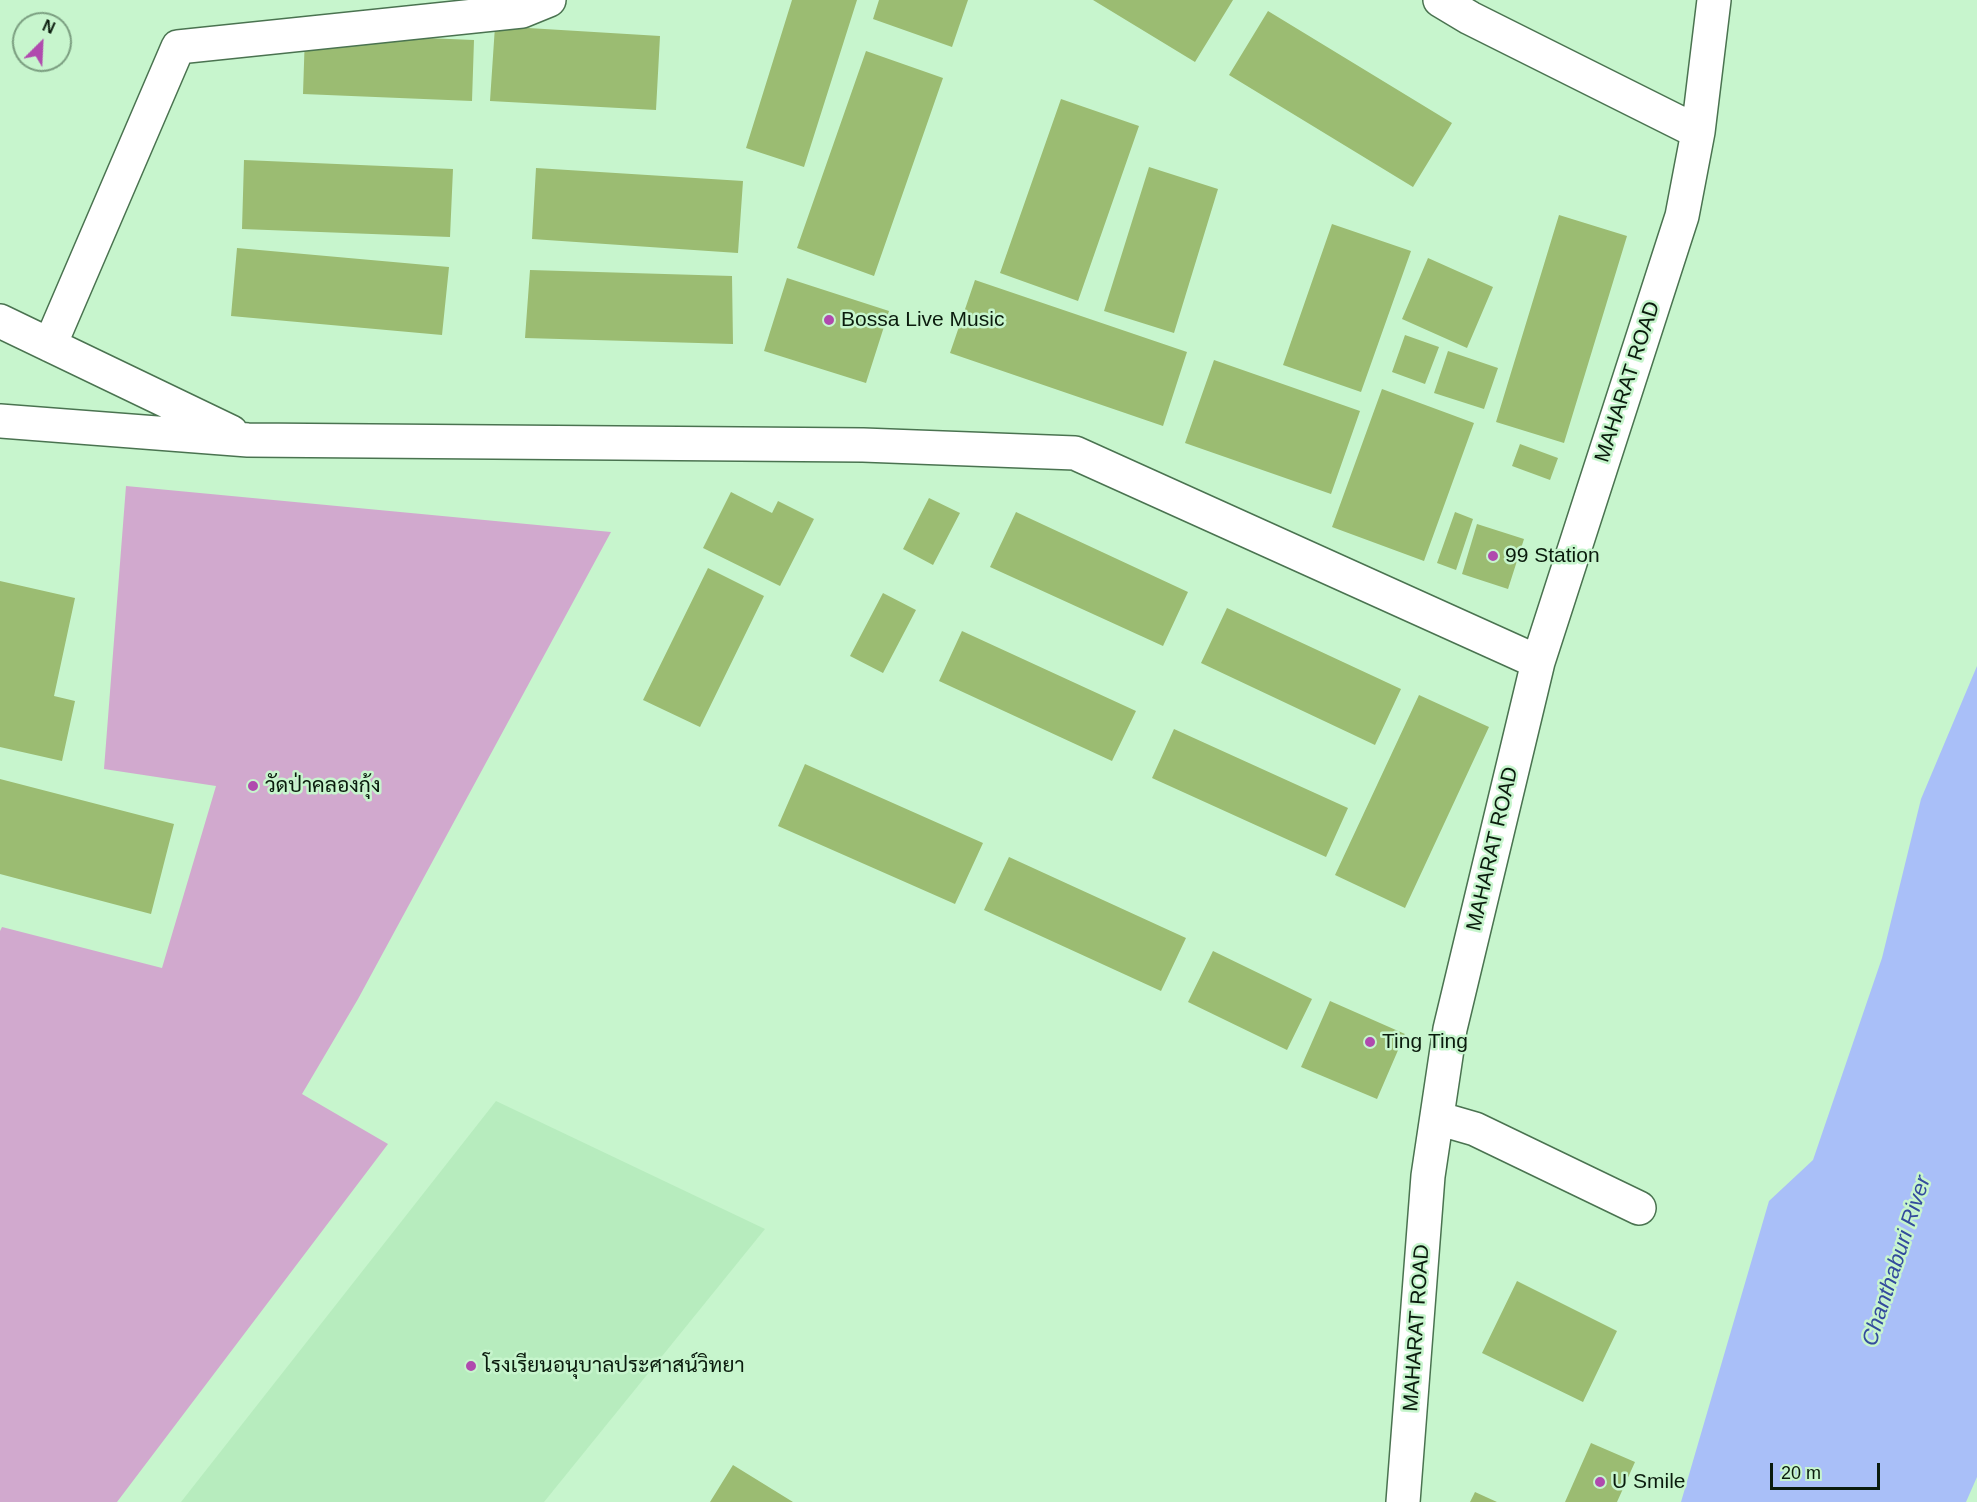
<!DOCTYPE html>
<html>
<head>
<meta charset="utf-8">
<style>
  body { margin:0 }
  #map { position:relative; width:1977px; height:1502px; overflow:hidden; background:#c7f5cd; font-family:Helvetica,sans-serif }
  canvas { display:block }
  .north { position:absolute; left:12px; top:12px; width:60px; height:60px; box-sizing:border-box; background:#c7f5cd; border:2px solid #7b9e80; border-radius:50%; rotate:24deg; font-size:16px; font-weight:700; line-height:24px; text-align:center; color:#0a1b0d }
  .north::after { content:''; display:block; margin:auto; width:21px; height:27px; background:#b04aae; clip-path:polygon(50% 0,100% 100%,50% 72%,0 100%) }
  .scale { position:absolute; left:1770px; top:1463px; width:110px; height:27px; box-sizing:border-box; border:3px solid #0a1b0d; border-top:0; padding-left:8px; font-size:18px; line-height:21px; white-space:nowrap; color:#0a1b0d; -webkit-text-stroke:4px #c7f5cd; paint-order:stroke }
</style>
</head>
<body>
<div id="map">
<canvas width="1977" height="1502"></canvas>
<div class="north">N</div>
<div class="scale">20 m</div>
</div>
<script>
const ctx = document.querySelector('canvas').getContext('2d');
ctx.lineJoin = 'round';
function fill(path, color) { ctx.fillStyle = color; ctx.fill(path, 'evenodd'); }
const shape = rows => new Path2D(rows.map(r => 'M' + r).join(''));
function strokePath(path, color, width, dash) { ctx.strokeStyle = color; ctx.lineWidth = width; ctx.lineCap = dash ? 'butt' : 'round'; ctx.setLineDash(dash || []); ctx.stroke(path); }
function drawText(font, color, halo, rows, align = 'center') {
  ctx.font = font + ' Helvetica,Sarabun,sans-serif'; ctx.lineWidth = 5; ctx.setLineDash([]); ctx.textBaseline = 'middle'; ctx.strokeStyle = halo; ctx.fillStyle = color; for (const [text, x, y, turn = 0] of rows) {
    ctx.save(); ctx.translate(x, y); ctx.rotate((+turn || 0) * Math.PI / 180); ctx.textAlign = isNaN(turn) ? turn : align; if (halo) ctx.strokeText(text, 0, 0); ctx.fillText(text, 0, 0); ctx.restore();
  }
}
fill(shape([
  [496,1101,765,1229,544,1502,181,1502]
]), '#b7ecbe');
fill(shape([
  [126,486,611,532,358,999,302,1094,388,1144,117,1502,0,1502,0,931,2,927,162,968,216,786,104,769]
]), '#d1a9ce');
fill(shape([
  [1977,666,1977,1477,1966,1502,1681,1502,1769,1201,1813,1160,1882,958,1921,799]
]), '#a9bff8');
fill(shape([
  [792,0,857,0,804,167,746,148],
  [879,0,968,0,952,47,873,19],
  [1093,0,1233,0,1195,62],
  [1268,11,1452,123,1413,187,1229,75],
  [495,26,660,36,656,110,490,101],
  [305,33,474,40,472,101,303,94],
  [866,51,943,78,874,276,797,248],
  [1061,99,1139,126,1078,301,1000,273],
  [244,160,453,169,450,237,242,229],
  [1149,167,1218,189,1174,333,1104,311],
  [536,168,743,181,738,253,532,239],
  [1559,215,1627,236,1564,443,1496,422],
  [1332,224,1411,251,1361,392,1283,365],
  [237,248,449,267,442,335,231,316],
  [1428,258,1493,287,1467,348,1402,319],
  [530,270,732,276,733,344,525,338],
  [787,278,889,311,866,383,764,351],
  [975,280,1187,352,1163,426,950,353],
  [1405,335,1439,347,1425,384,1392,372],
  [1448,351,1498,368,1484,409,1434,393],
  [1214,360,1360,411,1331,494,1185,443],
  [1382,389,1474,423,1424,561,1332,527],
  [1520,444,1558,458,1550,480,1512,466],
  [731,492,772,513,778,501,814,519,780,586,703,548],
  [929,498,960,513,933,565,903,549],
  [1016,512,1188,592,1163,646,990,567],
  [1455,512,1473,519,1456,570,1437,563],
  [1477,524,1524,539,1508,589,1462,574],
  [708,568,764,596,700,727,643,700],
  [0,581,75,598,54,696,75,701,62,761,0,747],
  [883,593,916,610,883,673,850,656],
  [1227,608,1401,689,1375,745,1201,663],
  [962,631,1136,711,1112,761,939,681],
  [1419,695,1489,727,1405,908,1335,875],
  [1174,729,1348,808,1326,857,1152,778],
  [805,764,983,843,955,904,778,826],
  [0,779,174,824,151,914,0,874],
  [1009,857,1186,938,1161,991,984,910],
  [1213,951,1312,999,1287,1050,1188,1002],
  [1330,1001,1405,1034,1377,1099,1301,1067],
  [1517,1281,1617,1331,1583,1402,1482,1353],
  [1591,1443,1635,1462,1617,1502,1565,1502],
  [733,1465,793,1502,710,1502],
  [1475,1492,1497,1502,1470,1502]
]), '#9bbc72');
const minor = shape([
  [1440,0,1470,18,1698,132],
  [0,321,231,432],
  [50,345,178,47,522,11,549,0],
  [0,421,248,440,863,445,1075,453,1538,662],
  [1437,1118,1475,1129,1639,1208],
  [1403,1502,1428,1176,1450,1029,1538,662,1682,216,1698,132,1714,0]
]);
strokePath(minor, '#4a7350', 36);
strokePath(minor, '#fff', 33);
for (const [x, y, r, color] of [
  [829,320,6,"#b04aae"],
  [1493,556,6,"#b04aae"],
  [253,786,6,"#b04aae"],
  [1370,1042,6,"#b04aae"],
  [471,1366,6,"#b04aae"],
  [1600,1482,6,"#b04aae"]
]) { const dot = new Path2D(); dot.arc(x, y, r, 0, 2 * Math.PI); ctx.fillStyle = color; ctx.fill(dot); strokePath(dot, '#c7f5cd', 2); }
drawText('21px', '#0a1b0d', '#c7f5cd', [
  ["Bossa Live Music",841,320],
  ["99 Station",1505,556],
  ["วัดป่าคลองกุ้ง",265,786],
  ["Ting Ting",1382,1042],
  ["โรงเรียนอนุบาลประศาสน์วิทยา",483,1366],
  ["U Smile",1612,1482]
], 'left');
drawText('21px', '#0a1b0d', '#c7f5cd', [
  ["MAHARAT ROAD",1628,382,-72],
  ["MAHARAT ROAD",1493,849,-77],
  ["MAHARAT ROAD",1417,1328,-86]
]);
drawText('italic 22px', '#334b9d', '#c7f5cd', [
  ["Chanthaburi River",1897,1261,-72]
]);
</script>
</body>
</html>
